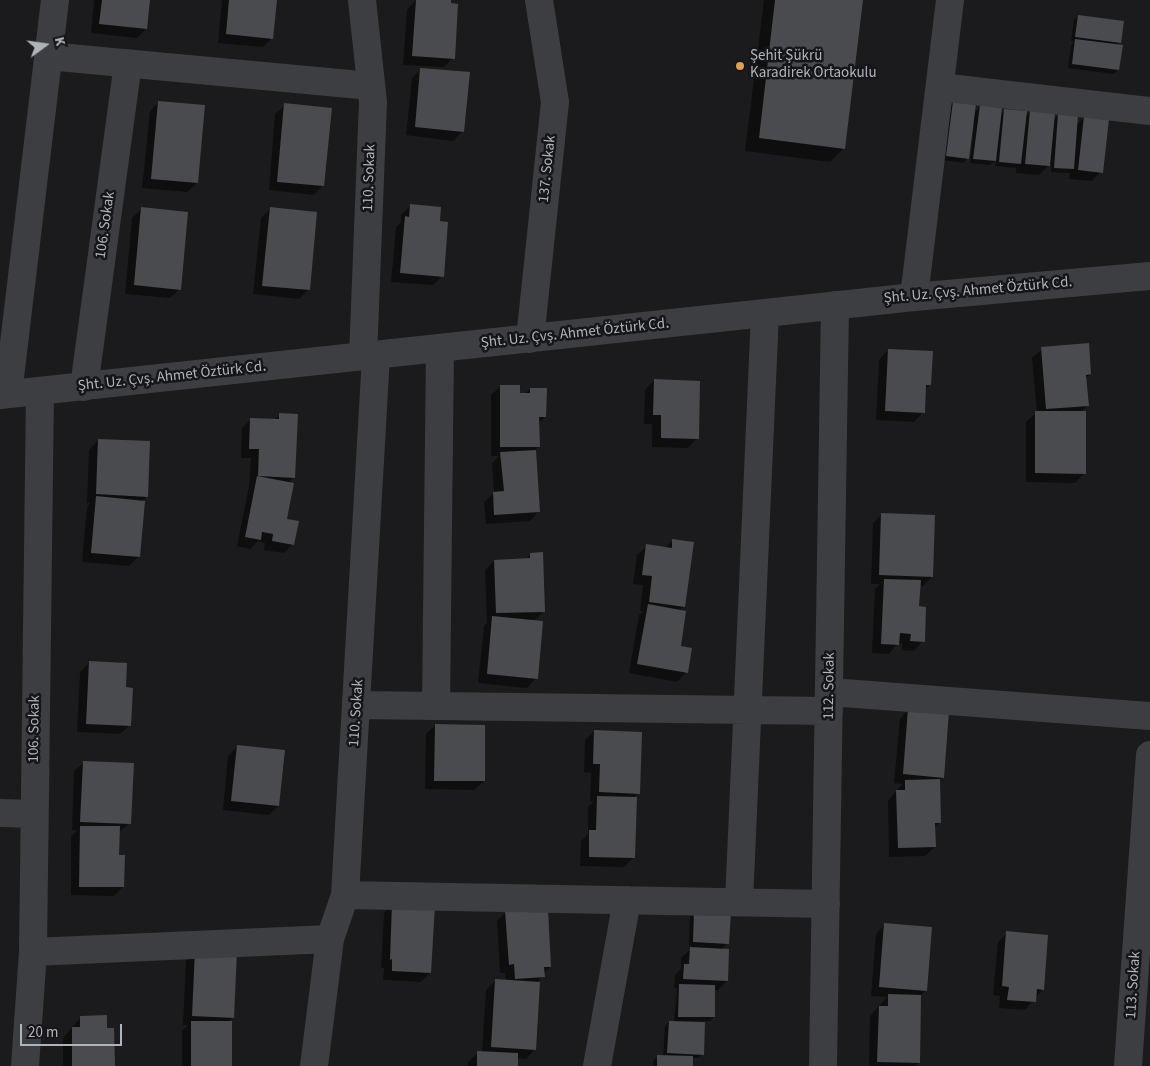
<!DOCTYPE html>
<html>
<head>
<meta charset="utf-8">
<style>
  body { margin:0 }
  #map { position:relative; width:1150px; height:1066px; overflow:hidden; background:#1b1b1d; font-family:"Source Sans 3",sans-serif }
  canvas { display:block }
  .north { position:absolute; left:20px; top:20px; width:50px; height:50px; -webkit-text-stroke:4px #161618; paint-order:stroke; rotate:76deg; font-size:14px; font-weight:700; line-height:20px; text-align:center; color:#afb4bb }
  .north::after { content:''; display:block; margin:auto; width:18px; height:22px; background:#afb4bb; clip-path:polygon(50% 0,100% 100%,50% 72%,0 100%) }
  .scale { position:absolute; left:20px; top:1024px; width:102px; height:22px; box-sizing:border-box; border:2px solid #afb4bb; border-top:0; padding-left:6px; font-size:15px; line-height:18px; white-space:nowrap; color:#afb4bb; -webkit-text-stroke:4px #161618; paint-order:stroke }
</style>
</head>
<body>
<div id="map">
<canvas width="1150" height="1066"></canvas>
<div class="north">K</div>
<div class="scale">20 m</div>
</div>
<script>
const ctx = document.querySelector('canvas').getContext('2d');
ctx.lineJoin = 'round';
function fill(path, color) { ctx.fillStyle = color; ctx.fill(path, 'evenodd'); }
const shape = rows => new Path2D(rows.map(r => 'M' + r).join(''));
function strokePath(path, color, width, dash) { ctx.strokeStyle = color; ctx.lineWidth = width; ctx.lineCap = dash ? 'butt' : 'round'; ctx.setLineDash(dash || []); ctx.stroke(path); }
function drawText(font, color, halo, rows, align = 'center') {
  ctx.font = font + ' "Source Sans 3",sans-serif'; ctx.lineWidth = 5; ctx.setLineDash([]); ctx.textBaseline = 'middle'; ctx.strokeStyle = halo; ctx.fillStyle = color; for (const [text, x, y, turn = 0] of rows) {
    ctx.save(); ctx.translate(x, y); ctx.rotate((+turn || 0) * Math.PI / 180); ctx.textAlign = isNaN(turn) ? turn : align; if (halo) ctx.strokeText(text, 0, 0); ctx.fillText(text, 0, 0); ctx.restore();
  }
}
fill(shape([
  [94,0,148,0,146,29,137,38,91,33],
  [222,0,276,0,272,38,263,47,218,43],
  [416,0,450,0,453,58,444,67,403,65,407,10],
  [764,0,862,0,844,148,830,162,745,151],
  [1078,16,1120,42,1116,46,1118,70,1114,74,1068,68,1071,45,1074,41,1071,41,1074,20],
  [421,69,463,131,453,141,406,135,412,78],
  [159,102,197,183,187,192,142,188,150,111],
  [954,103,973,114,981,106,1000,115,1005,110,1025,117,1030,112,1053,121,1058,115,1076,126,1084,117,1101,172,1092,181,1069,179,1070,173,1051,172,1051,163,1039,175,1016,173,1016,168,995,166,996,160,990,165,970,163,974,124,972,124,968,158,963,163,943,160,949,107],
  [285,105,323,185,314,195,269,190,275,114],
  [411,205,442,276,433,285,391,282,396,227,401,222,401,215],
  [141,209,180,289,170,298,125,294,132,218],
  [270,209,308,290,299,299,253,294,261,218],
  [1042,349,1090,374,1085,379,1087,406,1080,412,1084,473,1075,483,1026,482,1026,422,1037,412,1032,358],
  [888,350,930,384,924,390,923,412,914,422,876,420,879,360],
  [654,380,697,438,688,448,652,447,652,424,644,424,645,390],
  [501,386,518,395,524,394,530,389,545,417,538,424,538,447,534,451,539,511,530,521,486,524,484,502,494,493,492,463,499,456,491,456,491,395],
  [280,415,294,477,288,483,286,520,293,544,284,553,264,550,265,543,258,541,250,549,237,546,249,486,251,458,241,458,242,428,251,419,274,420],
  [98,440,147,496,141,502,139,556,129,566,82,562,87,507,90,503,87,503,89,450],
  [882,514,932,577,923,586,919,586,918,607,923,641,914,651,902,650,902,643,898,643,889,654,872,653,875,589,880,584,871,584,873,523],
  [673,540,684,606,679,611,679,647,686,672,677,682,629,673,639,615,643,611,640,611,643,585,633,584,637,555,647,546,665,548],
  [531,554,544,611,534,621,536,678,527,688,478,683,484,626,487,623,485,570,494,561,525,560],
  [90,662,124,689,130,725,120,734,77,732,80,672],
  [909,709,943,777,939,781,940,822,934,828,935,847,925,856,889,857,888,801,902,784,894,783,900,719],
  [435,725,484,781,474,790,425,789,426,734],
  [594,731,638,793,633,798,634,857,624,867,580,866,581,841,588,834,588,807,594,801,590,801,591,773,584,772,585,740],
  [237,747,278,806,269,815,223,810,228,756],
  [84,762,130,823,118,833,118,856,123,887,114,896,71,895,71,836,77,831,72,830,74,771],
  [393,904,430,973,421,982,383,980,384,968,381,968,384,913],
  [694,911,727,943,721,950,727,981,718,990,714,990,714,1017,710,1021,704,1021,703,1054,698,1058,692,1058,692,1066,653,1066,653,1061,657,1057,663,1057,665,1026,669,1022,674,1022,677,988,674,988,675,975,681,969,681,958,693,947,689,946,690,916],
  [506,912,550,966,537,983,535,1049,526,1059,517,1058,516,1066,468,1066,468,1062,478,1053,482,1053,486,990,495,981,506,981,505,973,500,973,497,921],
  [885,924,925,991,920,996,919,1063,915,1066,869,1066,870,1016,887,997,871,996,876,934],
  [1007,933,1043,989,1025,1010,999,1008,1000,996,993,995,998,942],
  [195,951,233,1017,229,1022,231,1066,182,1066,182,1031,188,1025,183,1025,186,960],
  [81,1017,106,1029,113,1066,63,1066,63,1038]
]), '#0007');
fill(shape([
  [102,0,150,0,147,29,99,24],
  [229,0,277,0,273,39,226,34],
  [416,0,451,0,451,3,458,4,455,59,412,56],
  [775,0,863,0,845,149,759,138],
  [1078,15,1124,21,1121,43,1075,37],
  [1075,39,1123,45,1119,70,1072,64],
  [420,68,470,72,464,132,415,127],
  [158,101,205,105,198,183,151,179],
  [953,101,976,104,969,159,946,156],
  [284,103,332,108,324,186,277,182],
  [980,105,1002,108,996,161,973,159],
  [1004,109,1027,111,1021,164,999,162],
  [1030,110,1055,113,1050,166,1025,164],
  [1058,114,1078,115,1074,169,1054,168],
  [1084,116,1109,119,1103,173,1078,170],
  [410,204,441,207,440,221,448,222,444,277,400,273,405,216,409,217],
  [141,207,188,212,181,290,134,285],
  [270,207,317,212,310,290,262,286],
  [1089,343,1091,374,1086,375,1089,406,1046,409,1041,347],
  [888,349,933,351,931,385,926,385,925,413,885,411],
  [654,379,700,381,699,439,661,438,661,415,653,415],
  [500,385,520,385,520,393,530,393,530,388,547,388,546,417,539,417,540,447,500,447],
  [1035,411,1086,411,1086,474,1035,473],
  [279,413,298,414,295,478,258,476,259,449,249,449,250,418,279,419],
  [98,439,150,441,148,497,96,494],
  [536,450,540,512,494,515,493,492,504,491,500,452],
  [257,476,294,483,287,519,299,521,294,545,272,541,273,534,262,532,261,540,245,537],
  [96,496,145,501,140,557,91,553],
  [881,513,935,515,933,577,879,575],
  [672,539,694,542,685,607,649,602,652,576,642,575,646,544,672,548],
  [543,552,545,612,496,613,494,560,530,558,530,553],
  [884,579,921,580,919,606,926,607,925,642,910,641,911,634,900,633,899,645,881,644],
  [648,604,686,611,681,646,692,648,688,673,637,664],
  [492,616,543,621,538,679,487,674],
  [89,661,127,663,126,687,133,688,131,726,86,724],
  [908,708,949,711,944,778,903,774],
  [435,724,485,725,485,781,434,781],
  [594,730,642,732,640,794,599,792,600,764,593,764],
  [237,745,285,750,279,806,231,801],
  [83,761,134,763,131,824,80,822],
  [940,779,941,823,935,823,936,847,898,848,896,790,905,790,905,780],
  [597,796,637,797,635,858,589,857,589,830,596,830],
  [80,826,120,826,119,855,125,855,124,887,79,887],
  [392,903,435,905,431,973,392,971,392,959,390,960],
  [548,909,551,967,544,967,545,977,515,979,514,964,509,965,505,911],
  [694,910,731,911,729,944,693,942],
  [884,923,932,927,927,991,879,987],
  [1006,931,1048,935,1044,990,1037,989,1036,1002,1007,1000,1009,987,1002,986],
  [690,947,729,949,728,981,683,979,684,964,689,964],
  [195,949,237,951,234,1018,192,1016],
  [495,979,540,982,536,1050,491,1047],
  [679,984,715,985,715,1017,678,1017],
  [888,994,921,995,920,1063,877,1062,879,1006,888,1006],
  [107,1015,107,1028,114,1028,115,1066,72,1066,72,1027,80,1027,80,1016],
  [191,1021,232,1021,232,1066,191,1066],
  [669,1021,705,1022,704,1055,667,1053],
  [477,1051,518,1053,518,1066,477,1066],
  [657,1055,693,1056,693,1066,657,1066]
]), '#4a4b4f');
strokePath(shape([
  [362,0,373,102,363,357],
  [48,56,371,86],
  [940,87,1150,111],
  [914,297,950,0],
  [530,339,555,102,539,0],
  [84,387,128,63],
  [8,394,55,0],
  [0,395,914,297,1150,276],
  [830,692,1150,716],
  [358,705,829,711],
  [436,706,440,349],
  [0,813,34,814],
  [345,895,826,904],
  [739,902,765,313],
  [33,952,330,939],
  [25,1066,33,952,40,391],
  [314,1066,330,939,345,895,376,356],
  [597,1066,627,900],
  [823,1066,835,305],
  [1128,1066,1150,755]
]), '#3c3e41', 28);
for (const [x, y, r, color] of [
  [740,66,5,"#dfa151"]
]) { const dot = new Path2D(); dot.arc(x, y, r, 0, 2 * Math.PI); ctx.fillStyle = color; ctx.fill(dot); strokePath(dot, '#161618', 2); }
drawText('15px', '#afb4bb', '#161618', [
  ["Şehit Şükrü",750,57],
  ["Karadirek Ortaokulu",750,74]
], 'left');
drawText('15px', '#afb4bb', '#161618', [
  ["137. Sokak",548,169,-84],
  ["110. Sokak",370,178,-88],
  ["106. Sokak",106,225,-82],
  ["Şht. Uz. Çvş. Ahmet Öztürk Cd.",978,291,-5],
  ["Şht. Uz. Çvş. Ahmet Öztürk Cd.",575,334,-6],
  ["Şht. Uz. Çvş. Ahmet Öztürk Cd.",172,377,-6],
  ["112. Sokak",830,686,-89],
  ["110. Sokak",357,713,-86],
  ["106. Sokak",35,729,-89],
  ["113. Sokak",1134,985,-86]
]);
</script>
</body>
</html>
